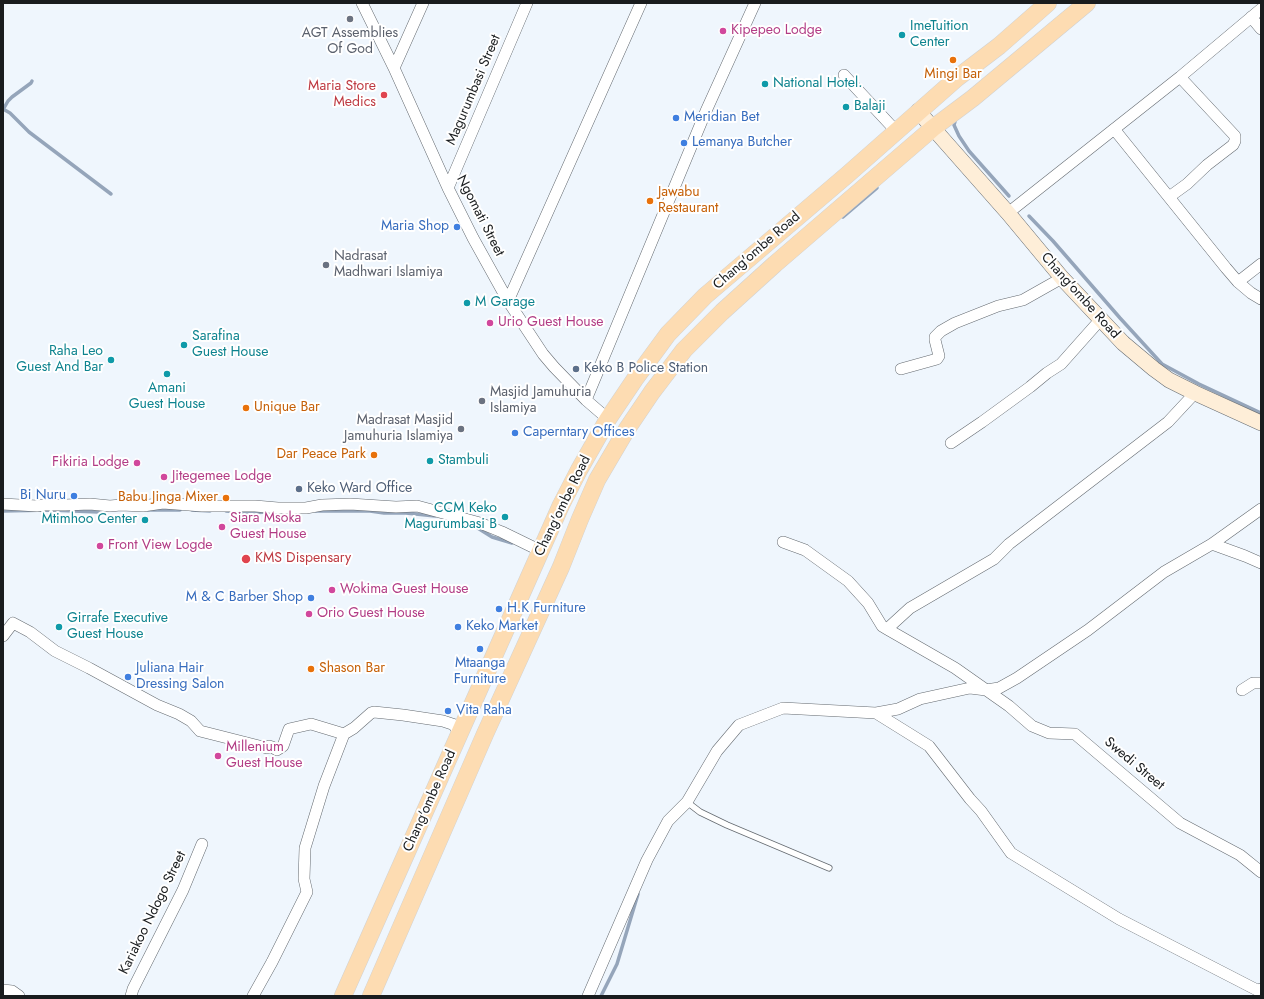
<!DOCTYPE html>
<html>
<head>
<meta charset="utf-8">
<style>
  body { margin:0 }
  #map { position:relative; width:1264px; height:999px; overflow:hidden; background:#eff6fd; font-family:Jost,sans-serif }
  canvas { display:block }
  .frame { position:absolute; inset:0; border:4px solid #191c1e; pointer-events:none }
</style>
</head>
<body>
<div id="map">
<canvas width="1264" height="999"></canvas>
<div class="frame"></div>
</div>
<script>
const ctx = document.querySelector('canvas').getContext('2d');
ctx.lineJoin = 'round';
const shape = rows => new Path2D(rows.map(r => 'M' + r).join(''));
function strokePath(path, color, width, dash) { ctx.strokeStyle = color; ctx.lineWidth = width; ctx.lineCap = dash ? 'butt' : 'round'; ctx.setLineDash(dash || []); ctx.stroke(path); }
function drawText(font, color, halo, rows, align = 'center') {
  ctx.font = font + ' Jost,sans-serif'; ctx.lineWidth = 4; ctx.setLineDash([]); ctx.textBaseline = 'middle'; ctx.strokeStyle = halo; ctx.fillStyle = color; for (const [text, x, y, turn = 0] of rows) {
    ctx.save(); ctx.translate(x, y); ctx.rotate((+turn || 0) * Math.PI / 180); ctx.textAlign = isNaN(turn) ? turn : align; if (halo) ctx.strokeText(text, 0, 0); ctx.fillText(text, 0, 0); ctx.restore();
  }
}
strokePath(shape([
  [3,108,4,108,8,101,12,97,31,83,32,81],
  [3,109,10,113,29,132,111,194],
  [956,118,954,125,959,136,969,151,1009,196],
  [1029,216,1053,241,1120,318,1162,364,1199,384,1261,413],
  [843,217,877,188],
  [148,510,180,510],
  [192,510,210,511],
  [3,511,50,510,98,512,106,510],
  [226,511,246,513,268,512],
  [316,511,370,511,384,513,406,513,435,516],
  [476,527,492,537,512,543],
  [601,996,617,964,638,894]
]), '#95a5ba', 3.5);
const lane = shape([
  [687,802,700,812,727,825,829,868]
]);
const street = shape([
  [362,3,394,68,448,188,473,238,508,301,543,354,554,367,586,400,608,419],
  [1251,17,1261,29],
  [394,68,423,3],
  [844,75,896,131],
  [1114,129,1226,268,1238,282,1251,293,1261,299],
  [448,188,527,3],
  [1169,197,1187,184,1207,165,1233,145,1235,141,1235,136,1180,77],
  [1008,213,1180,77,1261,9],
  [1238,282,1261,264],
  [508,301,641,3],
  [901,369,937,359,939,356,935,340,935,337,941,331,955,323,998,306,1023,300,1062,278],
  [586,400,706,111,755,3],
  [951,443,982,422,1030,387,1047,373,1061,364,1101,319],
  [3,504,37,506,45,505,65,505,90,504,110,506,121,505,143,506,163,503,202,506,255,506,278,508,306,508,322,505,350,504,396,507,417,506,480,523,502,532,541,551],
  [783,542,805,550,848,581,868,603,882,626,887,629,955,668,1009,706,1032,726,1049,733,1075,734,1180,823,1240,855,1261,872],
  [1212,544,1245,556,1261,563],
  [887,629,910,608,994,559,1009,544,1168,422,1195,393],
  [3,636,13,623,30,632,55,651,89,668,157,705,179,714,191,721,200,731,267,748,269,746,272,747,277,750,283,746,289,729,311,724,344,734],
  [1242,690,1253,683,1261,683],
  [876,713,929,746,970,799,981,811,1011,853,1119,919,1257,990,1261,989],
  [3,990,12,991,19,996],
  [131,996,133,989,183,890,202,844],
  [253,996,272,962,307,892,304,879,305,848,324,786,344,734,354,728,371,713,374,712,403,715,443,721,455,725,455,727],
  [588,996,647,860,668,821,687,802,717,751,739,725,783,708,876,713,898,709,920,699,970,688,986,690,999,688,1017,678,1088,630,1164,572,1212,544,1261,509]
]);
const secondary = shape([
  [918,111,1008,213,1062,278,1123,343,1154,369,1169,380,1195,393,1261,423]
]);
const primary = shape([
  [343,996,561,505,579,470,608,419,635,379,668,334,705,296,847,175,957,78,999,46,1048,3],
  [371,996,485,734,561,567,580,519,597,480,627,429,652,392,684,350,722,312,775,264,933,128,973,98,1087,3]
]);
strokePath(lane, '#646a70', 7);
strokePath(street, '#646a70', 12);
strokePath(secondary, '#646a70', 16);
strokePath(primary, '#d1d2d2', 18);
strokePath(lane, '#fff', 5.5);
strokePath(street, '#fff', 11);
strokePath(secondary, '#feeed8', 15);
strokePath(primary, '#fddcb2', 17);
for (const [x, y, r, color] of [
  [350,19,4,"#6b7280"],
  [723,31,4,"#d1479c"],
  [902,35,4,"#0f9aa8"],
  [953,60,4,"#e8710a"],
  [765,84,4,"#0f9aa8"],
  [384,95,4,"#e0444e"],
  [846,107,4,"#0f9aa8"],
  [676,118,4,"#3f7fe0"],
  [684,143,4,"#3f7fe0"],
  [650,201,4,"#e8710a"],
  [457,227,4,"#3f7fe0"],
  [326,265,4,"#6b7280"],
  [467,303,4,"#0f9aa8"],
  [490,323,4,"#d1479c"],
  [184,345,4,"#0f9aa8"],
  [111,360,4,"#0f9aa8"],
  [576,369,4,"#5c6f8a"],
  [167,374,4,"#0f9aa8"],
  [482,401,4,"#6b7280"],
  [246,408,4,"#e8710a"],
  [461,429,4,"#6b7280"],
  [515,433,4,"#3f7fe0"],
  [374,455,4,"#e8710a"],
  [430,461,4,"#0f9aa8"],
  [137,463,4,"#d1479c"],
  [164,477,4,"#d1479c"],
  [299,489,4,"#5c6f8a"],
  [74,496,4,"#3f7fe0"],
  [226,498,4,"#e8710a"],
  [505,517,4,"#0f9aa8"],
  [145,520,4,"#0f9aa8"],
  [222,527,4,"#d1479c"],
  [100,546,4,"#d1479c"],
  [246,559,5,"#e0444e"],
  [332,590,4,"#d1479c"],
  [311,598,4,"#3f7fe0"],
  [499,609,4,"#3f7fe0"],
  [309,614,4,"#d1479c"],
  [59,627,4,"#0f9aa8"],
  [458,627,4,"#3f7fe0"],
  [480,649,4,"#3f7fe0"],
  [311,669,4,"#e8710a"],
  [128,677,4,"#3f7fe0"],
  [448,711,4,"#3f7fe0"],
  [218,756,4,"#d1479c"]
]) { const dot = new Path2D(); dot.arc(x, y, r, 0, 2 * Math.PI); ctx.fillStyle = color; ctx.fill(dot); strokePath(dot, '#fff', 1.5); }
drawText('14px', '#0d838f', '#fff', [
  ["ImeTuition",910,27],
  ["Center",910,43],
  ["National Hotel.",773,84],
  ["Balaji",854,107],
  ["M Garage",475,303],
  ["Sarafina",192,337],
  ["Guest House",192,353],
  ["Raha Leo",103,352,"right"],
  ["Guest And Bar",103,368,"right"],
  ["Amani",167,389,"center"],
  ["Guest House",167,405,"center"],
  ["Stambuli",438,461],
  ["CCM Keko",497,509,"right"],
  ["Magurumbasi B",497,525,"right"],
  ["Mtimhoo Center",137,520,"right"],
  ["Girrafe Executive",67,619],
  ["Guest House",67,635]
], 'left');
drawText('14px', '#b23c85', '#fff', [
  ["Kipepeo Lodge",731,31],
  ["Urio Guest House",498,323],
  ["Fikiria Lodge",129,463,"right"],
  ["Jitegemee Lodge",172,477],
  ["Siara Msoka",230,519],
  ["Guest House",230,535],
  ["Front View Logde",108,546],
  ["Wokima Guest House",340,590],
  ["Orio Guest House",317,614],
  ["Millenium",226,748],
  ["Guest House",226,764]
], 'left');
drawText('14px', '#5b616d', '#fff', [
  ["AGT Assemblies",350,34,"center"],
  ["Of God",350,50,"center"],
  ["Nadrasat",334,257],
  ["Madhwari Islamiya",334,273],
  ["Masjid Jamuhuria",490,393],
  ["Islamiya",490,409],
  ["Madrasat Masjid",453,421,"right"],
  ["Jamuhuria Islamiya",453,437,"right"]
], 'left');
drawText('14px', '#c56008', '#fff', [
  ["Mingi Bar",953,75,"center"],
  ["Jawabu",658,193],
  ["Restaurant",658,209],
  ["Unique Bar",254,408],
  ["Dar Peace Park",366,455,"right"],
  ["Babu Jinga Mixer",218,498,"right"],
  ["Shason Bar",319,669]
], 'left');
drawText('14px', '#be3a42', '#fff', [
  ["Maria Store",376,87],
  ["Medics",376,103],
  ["KMS Dispensary",255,559,"left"]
], 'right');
drawText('14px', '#191c1e', '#fff', [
  ["Magurumbasi Street",474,90,-67],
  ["Ngomati Street",480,216,63],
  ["Chang'ombe Road",757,251,-41],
  ["Chang'ombe Road",1080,296,48],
  ["Chang'ombe Road",563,506,-64],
  ["Swedi Street",1134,764,40],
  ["Chang'ombe Road",430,801,-66],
  ["Kariakoo Ndogo Street",153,913,-64]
]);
drawText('14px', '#366cbe', '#fff', [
  ["Meridian Bet",684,118],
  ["Lemanya Butcher",692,143],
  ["Maria Shop",449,227,"right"],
  ["Caperntary Offices",523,433],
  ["Bi Nuru",66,496,"right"],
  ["M & C Barber Shop",303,598,"right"],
  ["H.K Furniture",507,609],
  ["Keko Market",466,627],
  ["Mtaanga",480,664,"center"],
  ["Furniture",480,680,"center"],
  ["Juliana Hair",136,669],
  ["Dressing Salon",136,685],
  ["Vita Raha",456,711]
], 'left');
drawText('14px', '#4e5e75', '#fff', [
  ["Keko B Police Station",584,369],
  ["Keko Ward Office",307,489]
], 'left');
</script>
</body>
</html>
